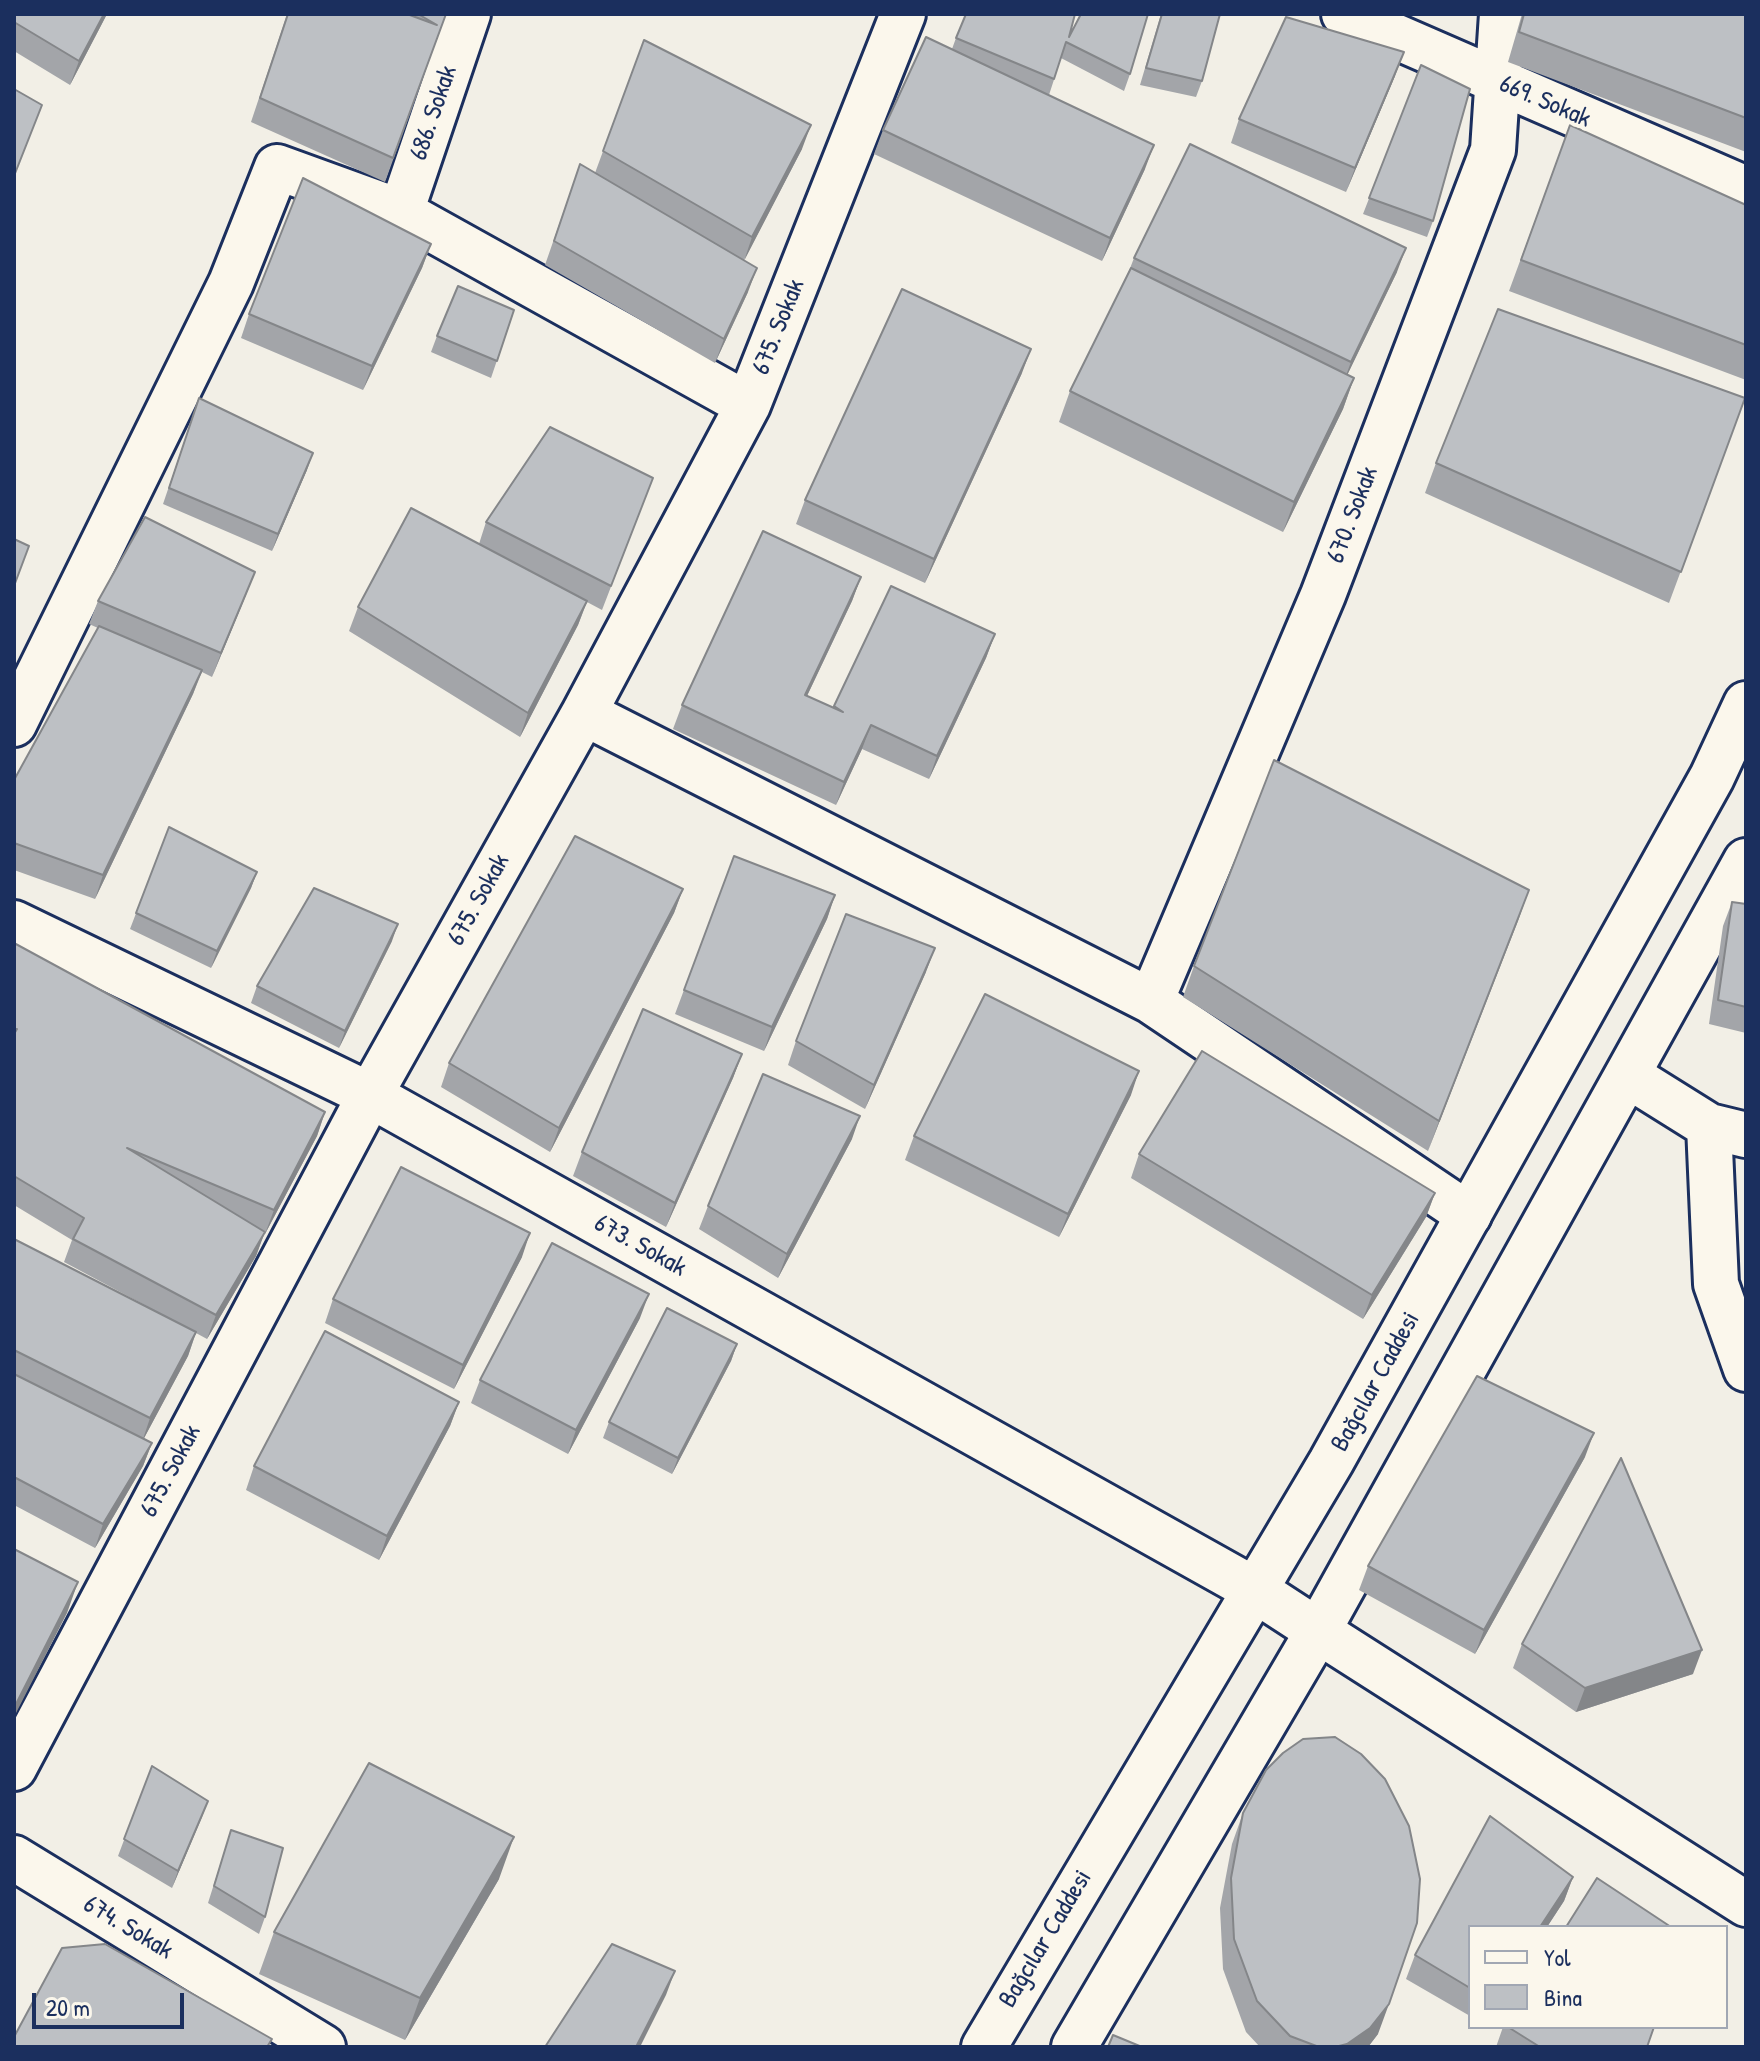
<!DOCTYPE html>
<html>
<head>
<meta charset="utf-8">
<style>
  body { margin:0 }
  #map { position:relative; width:1760px; height:2061px; overflow:hidden; background:#f2efe6; font-family:"Patrick Hand",sans-serif }
  canvas { display:block }
  .frame { position:absolute; inset:0; border:16px solid #1b2f5e; pointer-events:none }
  .legend { position:absolute; left:1468px; top:1925px; width:260px; height:104px; box-sizing:border-box; background:#fbf7ec; border:2px solid #a1a7b3; margin:0; padding:10px 14px; list-style:none; font-size:24px; color:#1b2f5e }
  .legend li { display:flex; align-items:center; gap:16px; height:40px }
  .legend b { width:40px; border:2px solid #a1a7b3 }
  .scale { position:absolute; left:32px; top:1993px; width:152px; height:36px; box-sizing:border-box; border:4px solid #1b2f5e; border-top:0; padding-left:10px; font-size:24px; line-height:28px; white-space:nowrap; color:#1b2f5e; -webkit-text-stroke:6px #fbf7ec; paint-order:stroke }
</style>
</head>
<body>
<div id="map">
<canvas width="1760" height="2061"></canvas>
<div class="frame"></div>
<ul class="legend">
<li><b style="height:10px;background:#fbf7ec"></b>Yol</li>
<li><b style="height:22px;background:#bdc0c4"></b>Bina</li>
</ul>
<div class="scale">20 m</div>
</div>
<script>
const ctx = document.querySelector('canvas').getContext('2d');
ctx.lineJoin = 'round';
const shape = rows => new Path2D(rows.map(r => 'M' + r).join(''));
function strokePath(path, color, width, dash) { ctx.strokeStyle = color; ctx.lineWidth = width; ctx.lineCap = dash ? 'butt' : 'round'; ctx.setLineDash(dash || []); ctx.stroke(path); }
function fill(path, color) { ctx.fillStyle = color; ctx.fill(path, 'evenodd'); }
function drawText(font, color, halo, rows, align = 'center') {
  ctx.font = font + ' "Patrick Hand",sans-serif'; ctx.lineWidth = 8; ctx.setLineDash([]); ctx.textBaseline = 'middle'; ctx.strokeStyle = halo; ctx.fillStyle = color; for (const [text, x, y, turn = 0] of rows) {
    ctx.save(); ctx.translate(x, y); ctx.rotate((+turn || 0) * Math.PI / 180); ctx.textAlign = isNaN(turn) ? turn : align; if (halo) ctx.strokeText(text, 0, 0); ctx.fillText(text, 0, 0); ctx.restore();
  }
}
const street = shape([
  [1344,14,1746,189],
  [401,212,468,14],
  [584,713,1151,1001,1469,1215],
  [14,724,231,283,277,167,401,212,748,405],
  [14,923,370,1095,1255,1590],
  [1151,1001,1323,595,1493,150,1502,14],
  [1629,1076,1709,1126,1746,1135],
  [1709,1126,1716,1284,1746,1369],
  [1318,1631,1746,1904],
  [14,1768,370,1095,584,713,748,405,903,14]
]);
const secondary = shape([
  [1255,1590,1318,1631],
  [14,1858,323,2047],
  [984,2047,1331,1462,1712,777,1746,704],
  [1074,2047,1318,1631,1746,861]
]);
strokePath(street, '#1b2f5e', 50);
strokePath(secondary, '#1b2f5e', 50);
strokePath(street, '#fbf7ec', 44);
strokePath(secondary, '#fbf7ec', 44);
fill(shape([
  [14,14,107,14,70,85,14,51],
  [287,14,446,14,385,182,251,122],
  [1161,14,1220,14,1202,81,1196,97,1140,85],
  [1522,14,1746,14,1746,152,1508,62],
  [1069,37,1130,74,1124,91,1061,58,1049,95,1145,169,1102,261,874,154,883,130,952,49,956,38],
  [644,40,802,149,744,260,748,292,715,363,545,265,580,164,595,173],
  [1421,65,1433,221,1427,237,1363,214],
  [1395,76,1346,192,1231,143,1239,119],
  [1570,125,1746,205,1746,380,1509,291],
  [431,244,422,268,363,390,241,338,249,314],
  [1134,258,1397,272,1347,375,1354,378,1343,409,1283,532,1059,422,1070,391,1129,271],
  [514,310,491,378,431,352,437,336],
  [1022,373,925,583,796,524,805,500],
  [199,398,307,470,272,551,163,504],
  [1745,398,1669,603,1425,493,1436,463],
  [653,478,602,610,587,602,578,625,520,737,349,631,358,607,479,544,486,522],
  [861,577,852,601,807,696,833,708,891,586,995,634,986,658,929,779,862,749,836,805,673,729,682,705],
  [246,595,212,677,202,672,193,694,95,899,14,870,14,780,98,628,89,624,98,601],
  [169,827,257,872,251,888,211,968,130,929],
  [734,856,835,895,827,919,764,1051,675,1014],
  [683,889,674,913,550,1152,441,1087,449,1063],
  [1529,890,1428,1151,1183,997,1194,966],
  [1732,902,1746,904,1746,1033,1709,1024,1723,926],
  [392,941,339,1048,251,1003,257,986],
  [14,943,325,1112,317,1136,265,1234,264,1233,256,1256,207,1339,196,1333,188,1356,144,1438,152,1443,143,1466,95,1548,14,1505,14,1239,152,1309,64,1262,72,1240,14,1205],
  [926,972,865,1109,788,1065,796,1041],
  [742,1054,733,1078,666,1227,573,1176,582,1152],
  [1131,1095,1059,1237,905,1160,914,1136],
  [852,1139,778,1278,699,1229,708,1206],
  [1139,1154,1435,1193,1426,1217,1363,1319,1131,1178],
  [522,1257,454,1389,325,1323,333,1299],
  [640,1318,568,1454,471,1403,480,1380],
  [737,1344,731,1361,672,1474,603,1438,609,1422],
  [459,1402,450,1426,379,1560,246,1490,254,1466],
  [1585,1457,1475,1654,1359,1590,1368,1566],
  [1522,1644,1693,1674,1576,1712,1513,1668],
  [152,1766,208,1801,172,1888,118,1856],
  [1243,1813,1378,2034,1368,2047,1260,2047,1246,2032,1223,1969,1220,1908,1232,1844],
  [1490,1816,1573,1877,1564,1901,1547,1927,1470,1927,1470,2016,1406,1979,1415,1955],
  [231,1830,265,1917,259,1934,208,1903],
  [499,1879,405,2040,259,1974,274,1932],
  [1503,2027,1654,2027,1647,2047,1496,2047]
]), '#a3a5a9');
fill(shape([
  [104,14,107,14,70,85,79,61],
  [1404,52,1395,76,1346,192,1355,168],
  [811,125,802,149,744,261,752,237],
  [1154,145,1145,169,1102,261,1110,238],
  [431,244,422,268,363,390,372,366],
  [1406,248,1397,272,1342,386,1351,362],
  [757,268,748,292,715,363,724,339],
  [1031,349,1022,373,925,583,934,559],
  [1354,378,1343,409,1283,532,1294,502],
  [313,453,307,470,272,551,278,534],
  [255,572,246,595,212,677,221,653],
  [861,577,852,601,796,719,805,695],
  [587,601,578,625,520,737,528,713],
  [995,634,986,658,929,779,937,756],
  [202,670,193,694,95,899,103,875],
  [871,725,862,749,836,805,844,782],
  [257,872,251,888,211,968,217,951],
  [683,889,674,913,550,1152,559,1128],
  [1529,890,1518,921,1428,1151,1439,1121],
  [835,895,827,919,764,1051,772,1027],
  [398,924,392,941,339,1048,345,1031],
  [935,948,926,972,865,1109,874,1085],
  [742,1054,733,1078,666,1227,675,1203],
  [1139,1071,1131,1095,1059,1237,1068,1214],
  [325,1112,317,1136,265,1234,274,1210],
  [860,1116,852,1139,778,1278,787,1254],
  [1435,1193,1426,1217,1363,1319,1372,1295],
  [265,1232,256,1256,207,1339,216,1315],
  [530,1233,522,1257,454,1389,463,1365],
  [649,1294,640,1318,568,1454,576,1430],
  [196,1332,188,1356,142,1442,150,1418],
  [737,1344,731,1361,672,1474,678,1458],
  [459,1402,450,1426,379,1560,387,1536],
  [1594,1433,1585,1457,1475,1654,1484,1630],
  [152,1443,143,1466,95,1548,103,1524],
  [78,1582,67,1613,14,1717,14,1708],
  [1702,1650,1693,1674,1576,1712,1585,1688],
  [208,1801,202,1817,172,1888,178,1871],
  [514,1837,499,1879,405,2040,420,1998],
  [1573,1877,1564,1901,1547,1927,1540,1927],
  [675,1971,666,1995,640,2047,636,2047],
  [1389,2004,1378,2034,1368,2047,1335,2047]
]), '#848689');
const building = shape([
  [14,14,104,14,79,61,14,22,14,14],
  [288,14,407,14,437,25,418,14,446,14,393,158,260,98,288,14],
  [966,14,1075,14,1069,37,1081,14,1148,14,1130,74,1066,42,1054,79,956,38,966,14],
  [1162,14,1220,14,1202,81,1146,68,1162,14],
  [1524,14,1746,14,1746,118,1519,32,1524,14],
  [1286,17,1404,52,1355,168,1239,119,1286,17],
  [926,37,1154,145,1110,238,883,130,926,37],
  [644,40,811,125,752,237,603,151,644,40],
  [1421,65,1470,89,1433,221,1369,198,1421,65],
  [14,89,42,105,14,176,14,89],
  [1570,125,1746,205,1746,345,1521,260,1570,125],
  [1190,144,1406,248,1351,362,1134,258,1190,144],
  [580,164,757,268,724,339,554,241,580,164],
  [303,178,431,244,372,366,249,314,303,178],
  [1131,268,1354,378,1294,502,1070,391,1131,268],
  [458,286,514,310,497,361,437,336,458,286],
  [902,289,1031,349,934,559,805,500,902,289],
  [1498,309,1745,398,1681,572,1436,463,1498,309],
  [199,398,313,453,278,534,169,488,199,398],
  [550,427,653,478,611,586,486,522,550,427],
  [411,508,587,601,528,713,358,607,411,508],
  [145,517,255,572,221,653,98,601,145,517],
  [763,531,861,577,805,695,843,712,834,706,891,586,995,634,937,756,871,725,844,782,682,705,763,531],
  [14,539,29,546,14,586,14,539],
  [99,626,202,670,103,875,14,843,14,780,99,626],
  [1274,760,1529,890,1439,1121,1194,966,1274,760],
  [169,827,257,872,217,951,136,913,169,827],
  [575,836,683,889,559,1128,449,1063,575,836],
  [734,856,835,895,772,1027,684,990,734,856],
  [314,888,398,924,345,1031,257,986,314,888],
  [1732,902,1746,904,1746,1007,1718,1000,1732,902],
  [846,914,935,948,874,1085,796,1041,846,914],
  [14,943,325,1112,274,1210,127,1148,265,1232,216,1315,73,1239,84,1218,14,1176,14,1034,17,1029,16,1029,14,1031,14,943],
  [985,994,1139,1071,1068,1214,914,1136,985,994],
  [643,1009,742,1054,675,1203,582,1152,643,1009],
  [1202,1051,1435,1193,1372,1295,1139,1154,1202,1051],
  [763,1074,860,1116,787,1254,708,1206,763,1074],
  [401,1167,530,1233,463,1365,333,1299,401,1167],
  [14,1239,196,1332,150,1418,14,1350,14,1239],
  [552,1243,649,1294,576,1430,480,1380,552,1243],
  [667,1308,737,1344,678,1458,609,1422,667,1308],
  [325,1331,459,1402,387,1536,254,1466,325,1331],
  [14,1374,152,1443,103,1524,14,1477,14,1374],
  [1477,1376,1594,1433,1484,1630,1368,1566,1477,1376],
  [1621,1458,1702,1650,1585,1688,1522,1644,1621,1458],
  [14,1549,78,1582,14,1708,14,1549],
  [1335,1737,1361,1754,1385,1779,1409,1826,1420,1879,1417,1923,1389,2004,1370,2028,1347,2044,1335,2047,1319,2047,1290,2036,1257,2001,1234,1939,1231,1878,1243,1813,1266,1770,1283,1753,1303,1739,1335,1737],
  [369,1763,514,1837,420,1998,274,1932,369,1763],
  [152,1766,208,1801,178,1871,124,1839,152,1766],
  [1490,1816,1573,1877,1540,1927,1470,1927,1470,1988,1415,1955,1490,1816],
  [231,1830,283,1848,265,1917,214,1886,231,1830],
  [1597,1878,1671,1927,1566,1927,1597,1878],
  [105,1944,272,2039,267,2047,14,2047,14,2037,62,1948,105,1944],
  [612,1944,675,1971,636,2047,545,2047,612,1944],
  [1508,2027,1654,2027,1647,2047,1540,2047,1508,2027],
  [1113,2035,1142,2047,1108,2047,1113,2035]
]);
fill(building, '#bdc0c4');
strokePath(building, '#848689', 2);
drawText('26px', '#1b2f5e', '#fbf7ec', [
  ["669. Sokak",1545,102,23],
  ["686. Sokak",434,113,-71],
  ["675. Sokak",779,327,-68],
  ["670. Sokak",1353,515,-69],
  ["675. Sokak",479,900,-61],
  ["673. Sokak",640,1246,29],
  ["Bağcılar Caddesi",1376,1382,-61],
  ["675. Sokak",171,1471,-62],
  ["674. Sokak",128,1928,31],
  ["Bağcılar Caddesi",1046,1939,-59]
]);
</script>
</body>
</html>
